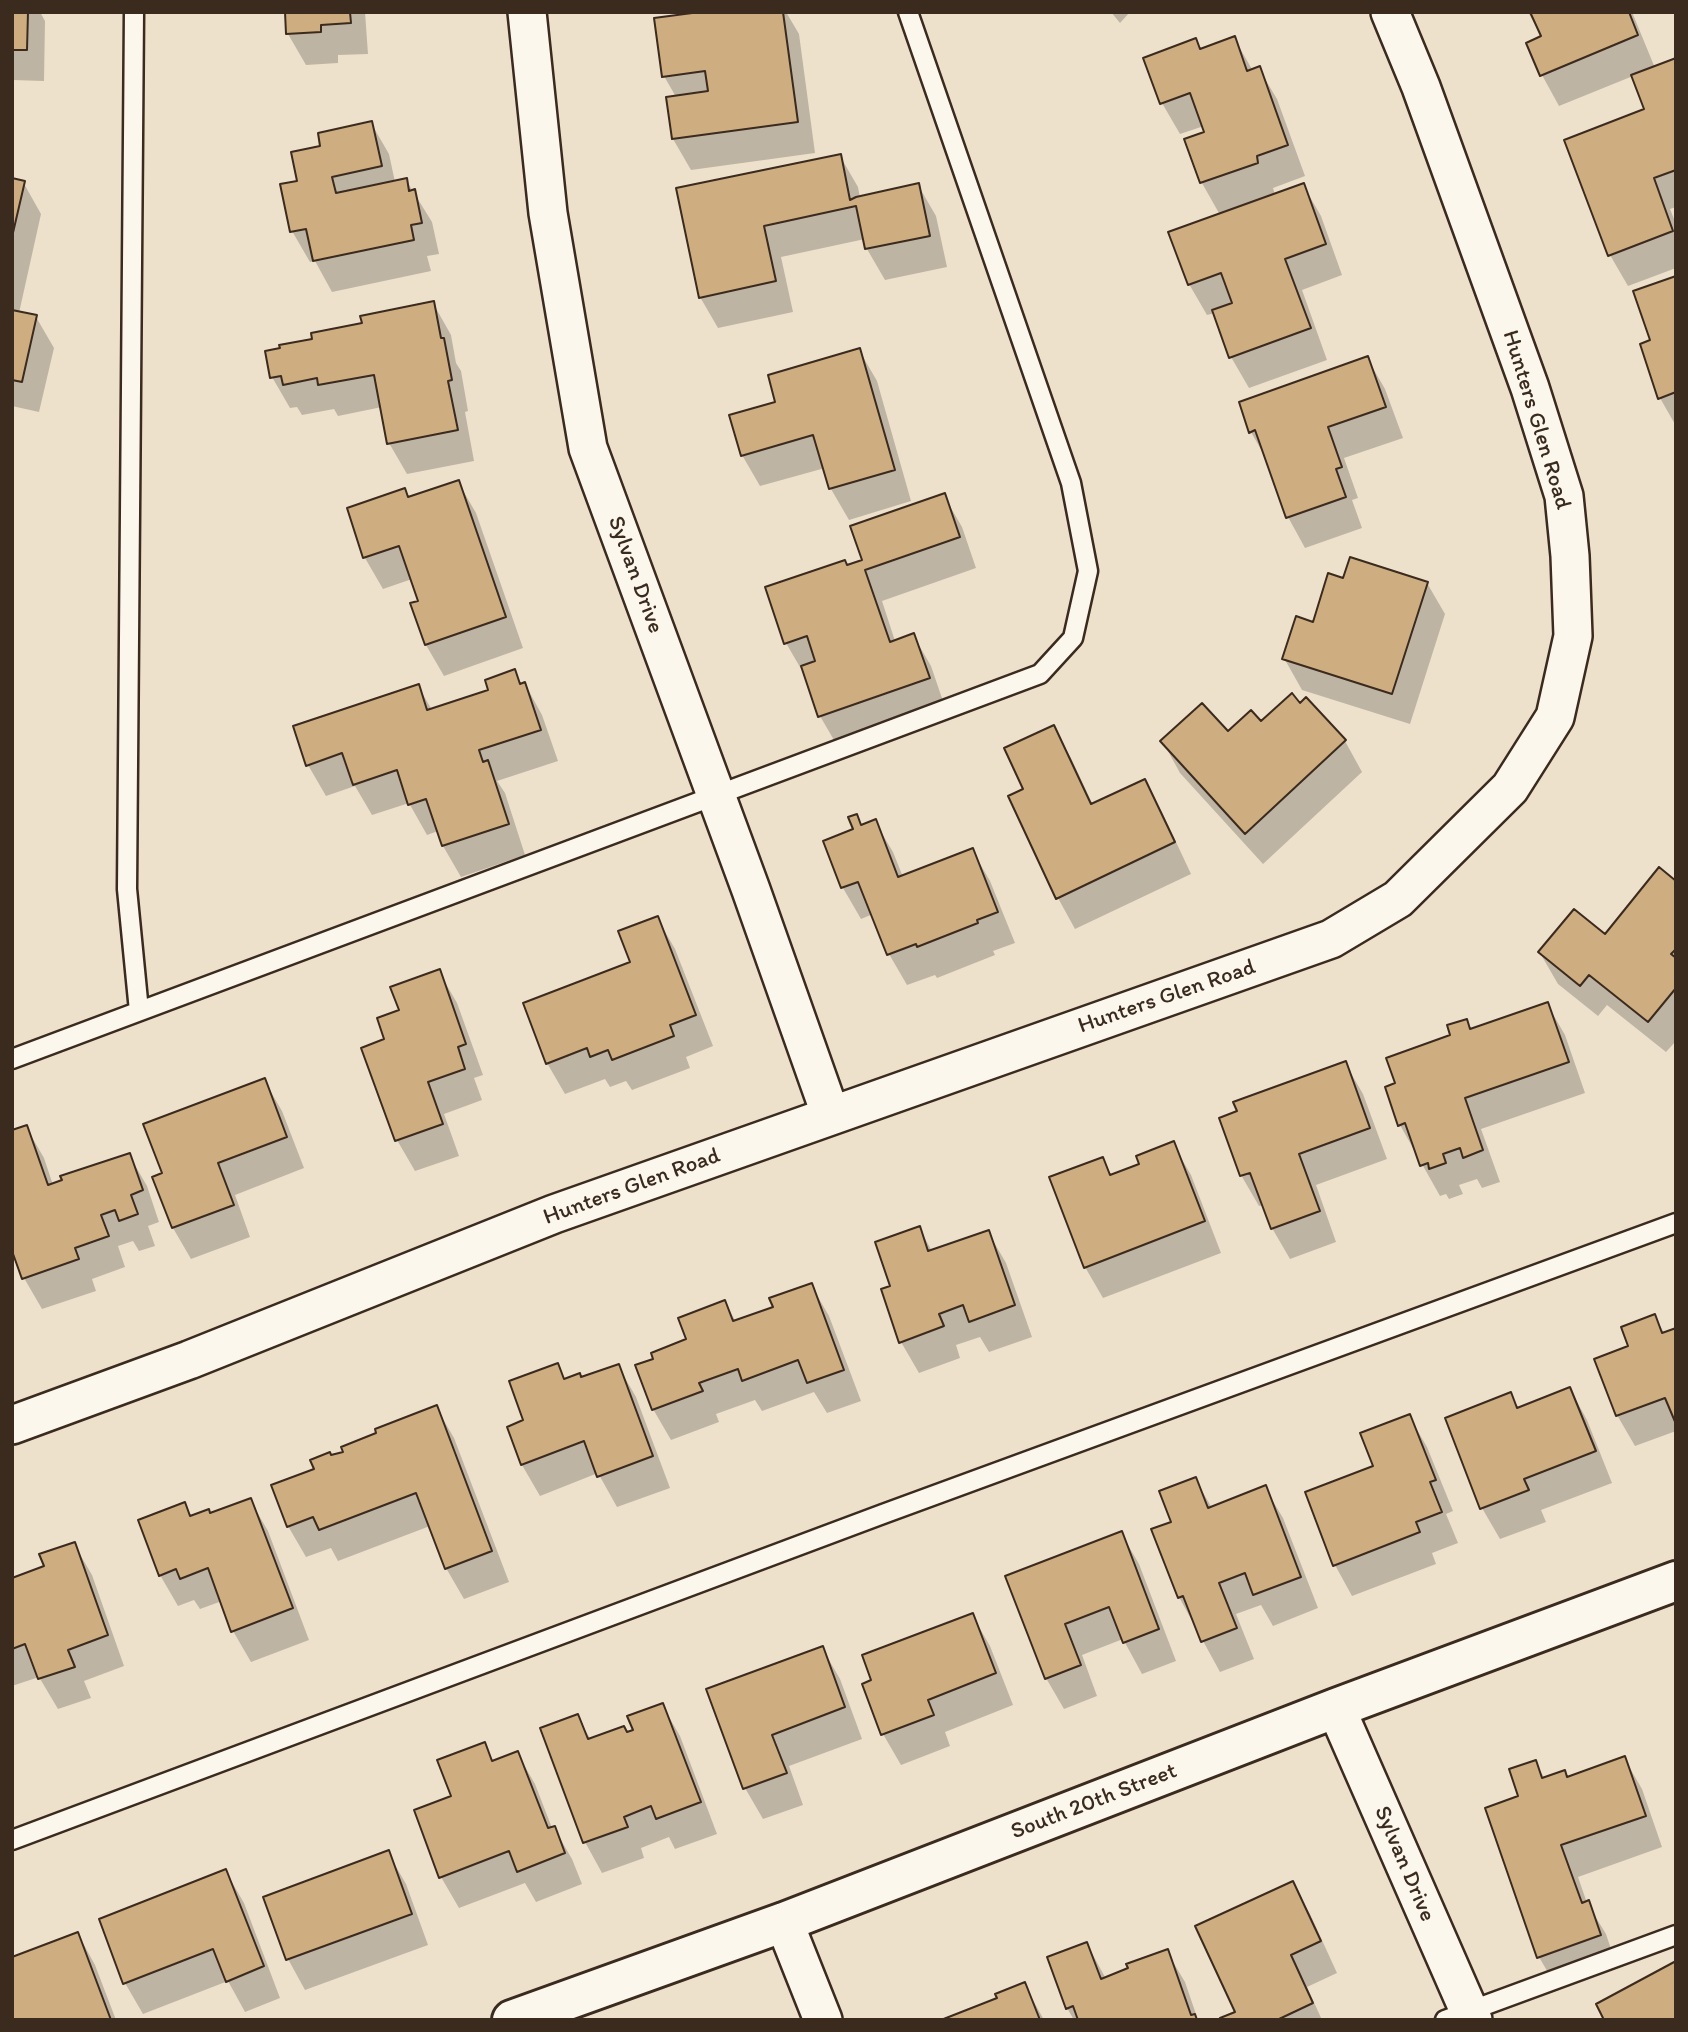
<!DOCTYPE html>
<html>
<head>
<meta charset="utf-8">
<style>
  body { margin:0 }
  #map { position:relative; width:1688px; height:2032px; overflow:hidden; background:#eee1cc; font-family:Itim,sans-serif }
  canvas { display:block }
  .frame { position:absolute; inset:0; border:14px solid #3b2a1e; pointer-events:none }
</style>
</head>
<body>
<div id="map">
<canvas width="1688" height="2032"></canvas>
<div class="frame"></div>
</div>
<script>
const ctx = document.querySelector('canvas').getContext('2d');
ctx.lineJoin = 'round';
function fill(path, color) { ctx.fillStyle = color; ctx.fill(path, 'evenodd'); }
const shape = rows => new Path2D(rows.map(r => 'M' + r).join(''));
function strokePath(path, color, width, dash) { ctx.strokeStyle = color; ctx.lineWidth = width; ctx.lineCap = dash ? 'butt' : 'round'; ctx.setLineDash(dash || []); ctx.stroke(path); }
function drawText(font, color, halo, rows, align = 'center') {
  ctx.font = font + ' Itim,sans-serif'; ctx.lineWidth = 5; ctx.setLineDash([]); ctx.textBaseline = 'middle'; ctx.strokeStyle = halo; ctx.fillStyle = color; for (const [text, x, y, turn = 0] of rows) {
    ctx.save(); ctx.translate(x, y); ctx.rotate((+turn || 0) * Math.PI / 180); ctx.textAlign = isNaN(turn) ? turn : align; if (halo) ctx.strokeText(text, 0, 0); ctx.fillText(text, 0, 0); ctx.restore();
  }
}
fill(shape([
  [12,12,40,12,45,21,44,81,12,80],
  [287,12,365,12,368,54,338,55,338,63,306,65,288,34],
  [713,12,786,12,799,34,815,153,691,170,673,139,676,97,664,76],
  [1111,12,1130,12,1120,23],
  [1528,12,1632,12,1655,68,1676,60,1676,207,1670,209,1676,224,1676,268,1628,286,1610,255,1647,110,1633,76,1559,106,1542,75,1542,37],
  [1234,38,1253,71,1259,69,1277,99,1305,176,1273,188,1275,195,1303,185,1321,216,1342,275,1302,290,1327,360,1249,388,1231,357,1215,313,1207,315,1189,284,1220,215,1202,183,1186,140,1207,133,1204,126,1180,134,1162,103,1195,40,1201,50],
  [371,123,389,154,395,182,406,180,432,222,439,254,427,256,431,271,332,292,315,261,310,262,292,231,299,182,322,148],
  [840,156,858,187,860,198,918,185,936,216,947,267,885,280,867,249,865,239,781,257,793,312,718,328,700,297,678,190],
  [12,180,23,182,41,214,19,313,36,317,54,348,39,412,12,406],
  [1676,278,1676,426,1660,398],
  [433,303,451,335,456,363,461,371,468,411,465,412,474,461,407,474,389,443,382,407,338,416,334,409,302,415,297,407,290,408,272,377,314,340],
  [859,350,877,381,911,501,849,520,831,489,825,468,760,486,742,455,778,403],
  [1367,358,1385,389,1403,438,1344,458,1358,498,1352,500,1362,528,1305,548,1288,517,1268,462,1251,432],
  [458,482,476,513,523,648,444,676,426,645,412,604,420,602,412,579,383,589,365,558,349,509,409,499],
  [944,496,962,527,976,568,882,601,895,641,913,635,931,666,946,710,838,747,820,716,805,674,804,674,786,643,847,567,864,562],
  [1344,580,1427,583,1445,614,1410,724,1302,690,1284,658,1314,624],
  [515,672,522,685,525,684,542,715,558,761,497,781,505,793,525,855,461,877,443,846,438,831,427,835,409,803,372,815,355,786,326,796,308,765,418,686,432,710,491,691],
  [1300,705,1345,741,1362,772,1263,864,1180,773,1163,742,1228,733,1261,724],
  [1053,727,1071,758,1093,805,1144,781,1162,812,1191,874,1075,929,1058,898,1025,790],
  [856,816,863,827,875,822,893,852,903,877,972,850,990,881,1015,943,993,951,995,955,937,978,935,975,907,985,889,954,873,914,861,919,843,888,825,842,855,830],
  [1676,883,1676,1041,1666,1052,1607,1005,1598,1016,1558,984,1540,953,1606,937],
  [657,918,675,949,713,1046,686,1057,690,1068,632,1090,626,1081,610,1087,605,1079,565,1094,547,1063,632,963],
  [439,972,457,1003,483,1075,474,1078,482,1100,444,1114,459,1156,415,1171,397,1140,386,1040,401,1011],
  [1547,1004,1565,1035,1585,1093,1481,1129,1500,1182,1482,1188,1477,1179,1459,1185,1463,1194,1449,1199,1446,1194,1440,1196,1400,1125,1398,1084,1453,1036,1466,1021,1472,1031],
  [1345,1063,1363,1094,1387,1159,1316,1185,1336,1242,1290,1259,1272,1228,1264,1205,1259,1206,1241,1175],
  [264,1080,282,1111,304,1168,235,1195,250,1237,191,1259,173,1228,154,1178,165,1174],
  [26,1127,44,1158,53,1185,129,1155,147,1186,159,1222,148,1226,155,1246,139,1251,133,1241,118,1246,125,1267,92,1279,96,1291,42,1309,24,1278],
  [1173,1144,1191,1175,1221,1253,1103,1298,1085,1267,1102,1159,1112,1176,1141,1165],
  [919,1228,932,1251,988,1232,1006,1263,1032,1337,989,1352,980,1337,956,1345,960,1358,919,1373,901,1342,892,1287],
  [811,1285,829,1316,861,1401,827,1413,814,1392,762,1411,755,1400,716,1414,719,1422,671,1440,653,1409,655,1360,688,1340,725,1302,736,1322,775,1308],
  [1654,1316,1665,1334,1676,1330,1676,1431,1635,1446,1617,1415,1631,1347],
  [557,1365,565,1380,581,1379,618,1366,636,1397,670,1488,617,1507,598,1473,540,1496,522,1465,509,1428,525,1421],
  [1570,1389,1587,1420,1612,1483,1541,1510,1546,1522,1500,1539,1482,1508,1447,1419,1511,1394,1519,1409],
  [436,1407,454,1438,509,1582,464,1599,446,1568,430,1526,338,1561,331,1548,306,1557,288,1526,316,1470,331,1457,345,1453],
  [1409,1416,1427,1447,1453,1511,1446,1514,1458,1543,1432,1553,1436,1564,1352,1596,1335,1565,1375,1467],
  [1195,1479,1212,1508,1265,1488,1283,1518,1318,1608,1273,1626,1261,1605,1236,1614,1254,1659,1220,1672,1179,1597,1173,1523],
  [250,1500,268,1531,309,1640,251,1662,233,1631,222,1601,200,1609,194,1600,178,1606,160,1575,184,1504,192,1517,210,1515],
  [1121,1533,1139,1564,1176,1661,1142,1674,1123,1639,1082,1655,1097,1696,1064,1709,1046,1678,1007,1577],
  [74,1544,92,1575,124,1666,84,1681,91,1698,58,1709,39,1677,12,1686,12,1580,46,1567],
  [972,1615,990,1646,1013,1705,945,1732,950,1746,901,1765,883,1734,864,1685],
  [822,1648,840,1679,862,1739,789,1766,803,1805,763,1819,745,1788,708,1690],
  [662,1705,680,1736,717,1834,675,1849,669,1837,641,1848,644,1858,602,1873,585,1842,577,1716,591,1740,627,1734,635,1731],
  [484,1744,494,1762,517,1753,535,1784,552,1828,554,1828,572,1859,582,1884,536,1902,525,1883,459,1908,441,1877,416,1811,453,1797],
  [1624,1758,1642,1789,1662,1847,1578,1877,1587,1903,1606,1934,1617,1967,1557,1988,1539,1957,1487,1809,1520,1797,1535,1762,1545,1779,1564,1772,1568,1778],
  [388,1853,406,1884,428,1945,305,1990,288,1959],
  [226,1872,244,1903,280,1998,245,2012,228,1981,143,2014,125,1983],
  [1292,1883,1310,1914,1337,1973,1307,1987,1322,2020,1223,2020,1237,2012],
  [78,1934,95,1965,116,2020,12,2020],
  [1087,1944,1106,1979,1167,1952,1185,1982,1198,2020,1074,2020,1067,2008],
  [1024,1984,1044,2020,946,2020,999,1999]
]), '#0003');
const building = shape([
  [12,12,28,12,27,50,12,50,12,12],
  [285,12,350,12,351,23,321,25,321,32,286,34,285,12],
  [700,12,783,12,798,122,672,139,666,97,708,91,705,71,662,77,654,18,700,12],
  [1530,12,1629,12,1638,35,1540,76,1526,43,1541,36,1530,12],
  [1235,36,1247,71,1260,66,1288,145,1257,156,1258,163,1200,183,1184,139,1204,132,1190,93,1160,104,1143,58,1196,38,1200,49,1235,36],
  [1676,58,1676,170,1654,178,1673,231,1608,256,1564,140,1644,109,1631,75,1676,58],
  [372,121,382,166,332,177,336,193,407,178,409,191,415,189,422,223,411,225,414,240,313,261,306,229,290,232,280,184,297,181,291,152,320,146,318,133,372,121],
  [841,154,850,200,856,197,919,183,930,236,865,249,856,206,764,226,776,281,699,298,676,188,841,154],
  [12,178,25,181,12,237,12,178],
  [1304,183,1326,244,1285,259,1311,328,1229,358,1212,310,1232,303,1221,273,1188,285,1168,232,1304,183],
  [1676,276,1676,392,1658,399,1640,344,1650,340,1633,291,1676,276],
  [434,301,441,338,444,338,452,380,448,381,458,430,387,444,374,375,318,385,317,378,283,385,281,376,270,378,265,351,280,348,279,345,312,339,311,333,362,323,360,316,434,301],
  [12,310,37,315,22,382,12,380,12,310],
  [860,348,895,470,829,489,813,435,741,456,729,415,775,402,768,375,860,348],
  [1368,356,1386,407,1328,427,1342,467,1336,469,1346,497,1286,518,1255,430,1249,433,1239,402,1368,356],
  [459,480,506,617,425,645,410,603,418,601,399,546,363,558,347,508,405,488,408,497,459,480],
  [945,493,960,537,865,570,890,642,914,633,930,678,818,717,801,666,815,661,807,636,784,644,765,587,845,560,847,565,862,560,850,526,945,493],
  [1350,557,1428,582,1392,694,1282,659,1296,616,1313,622,1328,573,1343,578,1350,557],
  [515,669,520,684,525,682,541,730,479,750,483,762,488,760,509,824,442,846,426,799,408,805,397,770,353,785,342,753,306,766,293,726,419,684,427,710,488,690,485,680,515,669],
  [1292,693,1300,703,1306,697,1346,740,1245,834,1160,741,1202,703,1228,731,1251,710,1261,721,1292,693],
  [1054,725,1091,804,1145,779,1175,842,1056,899,1008,796,1023,789,1004,748,1054,725],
  [857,814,861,825,876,819,898,877,973,848,998,912,977,920,978,923,917,947,916,944,887,955,858,882,841,888,823,841,853,829,848,817,857,814],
  [1659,867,1676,881,1676,949,1671,954,1676,958,1676,988,1648,1022,1589,975,1580,986,1538,952,1574,909,1605,934,1659,867],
  [658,916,696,1015,670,1025,674,1036,612,1060,608,1050,590,1057,587,1048,546,1064,523,1003,630,962,618,931,658,916],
  [440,969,466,1044,458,1047,465,1069,428,1082,443,1124,395,1141,361,1048,384,1039,377,1018,399,1010,390,987,440,969],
  [1548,1002,1569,1062,1465,1098,1483,1150,1463,1158,1460,1148,1443,1154,1446,1163,1429,1169,1428,1163,1420,1166,1405,1123,1398,1126,1385,1087,1395,1083,1386,1058,1450,1035,1447,1025,1467,1019,1470,1029,1548,1002],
  [1346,1061,1370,1128,1299,1154,1320,1211,1271,1229,1250,1173,1240,1176,1219,1118,1237,1111,1233,1102,1346,1061],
  [265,1078,287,1137,218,1163,234,1205,172,1228,152,1177,162,1173,143,1124,265,1078],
  [27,1125,48,1185,62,1180,60,1176,130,1153,143,1190,131,1195,138,1214,119,1221,115,1210,101,1215,109,1236,75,1248,79,1259,22,1279,12,1251,12,1130,27,1125],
  [1174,1141,1205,1221,1084,1268,1049,1177,1103,1157,1110,1175,1139,1164,1136,1156,1174,1141],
  [920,1226,928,1251,989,1230,1015,1305,969,1322,963,1305,939,1314,944,1326,899,1343,881,1289,890,1286,875,1242,920,1226],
  [812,1283,844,1370,807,1383,798,1360,742,1381,738,1369,699,1383,703,1391,652,1410,635,1365,653,1359,651,1353,686,1339,678,1318,725,1300,733,1321,773,1307,769,1298,812,1283],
  [1655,1314,1662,1333,1676,1328,1676,1424,1665,1398,1616,1416,1594,1359,1628,1346,1621,1327,1655,1314],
  [558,1363,564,1379,580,1373,581,1377,619,1364,653,1456,597,1477,584,1441,521,1465,507,1427,523,1420,509,1381,558,1363],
  [1570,1387,1596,1451,1524,1479,1529,1490,1480,1509,1445,1418,1511,1392,1517,1408,1570,1387],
  [437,1405,492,1551,445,1569,416,1493,319,1530,313,1517,287,1527,271,1485,314,1469,310,1460,330,1452,331,1455,343,1452,341,1447,376,1433,375,1429,437,1405],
  [1410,1414,1436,1480,1430,1482,1442,1512,1416,1522,1420,1532,1333,1566,1305,1492,1373,1466,1360,1433,1410,1414],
  [1196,1477,1208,1508,1266,1485,1301,1577,1253,1595,1245,1573,1219,1583,1237,1628,1201,1642,1183,1596,1178,1598,1151,1529,1171,1522,1159,1491,1196,1477],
  [251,1498,293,1608,231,1632,208,1568,180,1579,176,1569,159,1576,138,1520,185,1502,190,1516,209,1509,210,1513,251,1498],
  [1122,1531,1159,1629,1123,1643,1109,1607,1065,1624,1081,1665,1045,1679,1005,1576,1122,1531],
  [75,1542,108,1635,68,1650,75,1667,38,1679,25,1644,12,1649,12,1578,44,1566,39,1554,75,1542],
  [973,1613,996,1673,928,1700,934,1715,881,1735,862,1684,871,1680,862,1655,973,1613],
  [823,1646,845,1707,772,1735,787,1773,743,1789,706,1689,823,1646],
  [663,1703,701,1802,656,1819,651,1806,624,1817,628,1827,583,1843,540,1728,578,1714,588,1739,624,1726,627,1732,633,1730,627,1716,663,1703],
  [485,1742,492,1761,518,1751,548,1828,555,1826,565,1853,517,1872,509,1851,439,1878,414,1810,451,1796,437,1760,485,1742],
  [1625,1756,1646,1816,1561,1845,1582,1903,1589,1900,1601,1935,1537,1958,1485,1808,1518,1796,1509,1769,1536,1760,1542,1778,1565,1770,1567,1777,1625,1756],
  [389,1850,412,1914,286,1960,263,1897,389,1850],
  [226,1869,264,1966,226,1982,213,1949,123,1984,99,1919,226,1869],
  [1293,1881,1321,1941,1291,1955,1313,2003,1277,2020,1221,2020,1220,2018,1235,2012,1195,1926,1293,1881],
  [78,1932,111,2020,12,2020,12,1957,78,1932],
  [1087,1942,1101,1979,1128,1968,1126,1964,1168,1949,1191,2015,1195,2014,1197,2020,1078,2020,1073,2006,1066,2009,1047,1957,1087,1942],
  [1676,1961,1676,2020,1604,2020,1596,2004,1676,1961],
  [1025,1982,1040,2020,941,2020,997,1998,995,1994,1025,1982]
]);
fill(building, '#ceae81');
strokePath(building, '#3b2a1e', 2);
const service = shape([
  [134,12,127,889,139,1011],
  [12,1059,1040,674,1073,638,1088,571,1071,483,908,12],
  [12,1840,883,1514,1676,1223],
  [1445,2020,1676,1935]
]);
const minor = shape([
  [527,12,548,213,588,448,751,890,831,1116],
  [12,1425,189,1360,554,1214,1331,939,1398,899,1510,788,1555,717,1573,636,1570,556,1564,496,1530,388,1421,87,1390,12],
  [1336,1708,1473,2020],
  [784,1922,823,2020]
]);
const tertiary = shape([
  [512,2020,784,1922,1336,1708,1676,1581]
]);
strokePath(service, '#3b2a1e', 23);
strokePath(minor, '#3b2a1e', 42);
strokePath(tertiary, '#3b2a1e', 44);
strokePath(service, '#fbf7ec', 18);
strokePath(minor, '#fbf7ec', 37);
strokePath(tertiary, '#fbf7ec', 38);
drawText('23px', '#3b2a1e', '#fbf7ec', [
  ["Hunters Glen Road",1536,420,73],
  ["Sylvan Drive",635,575,70],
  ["Hunters Glen Road",1167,997,-19],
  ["Hunters Glen Road",632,1187,-20],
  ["South 20th Street",1094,1802,-21],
  ["Sylvan Drive",1404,1864,67]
]);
</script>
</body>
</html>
